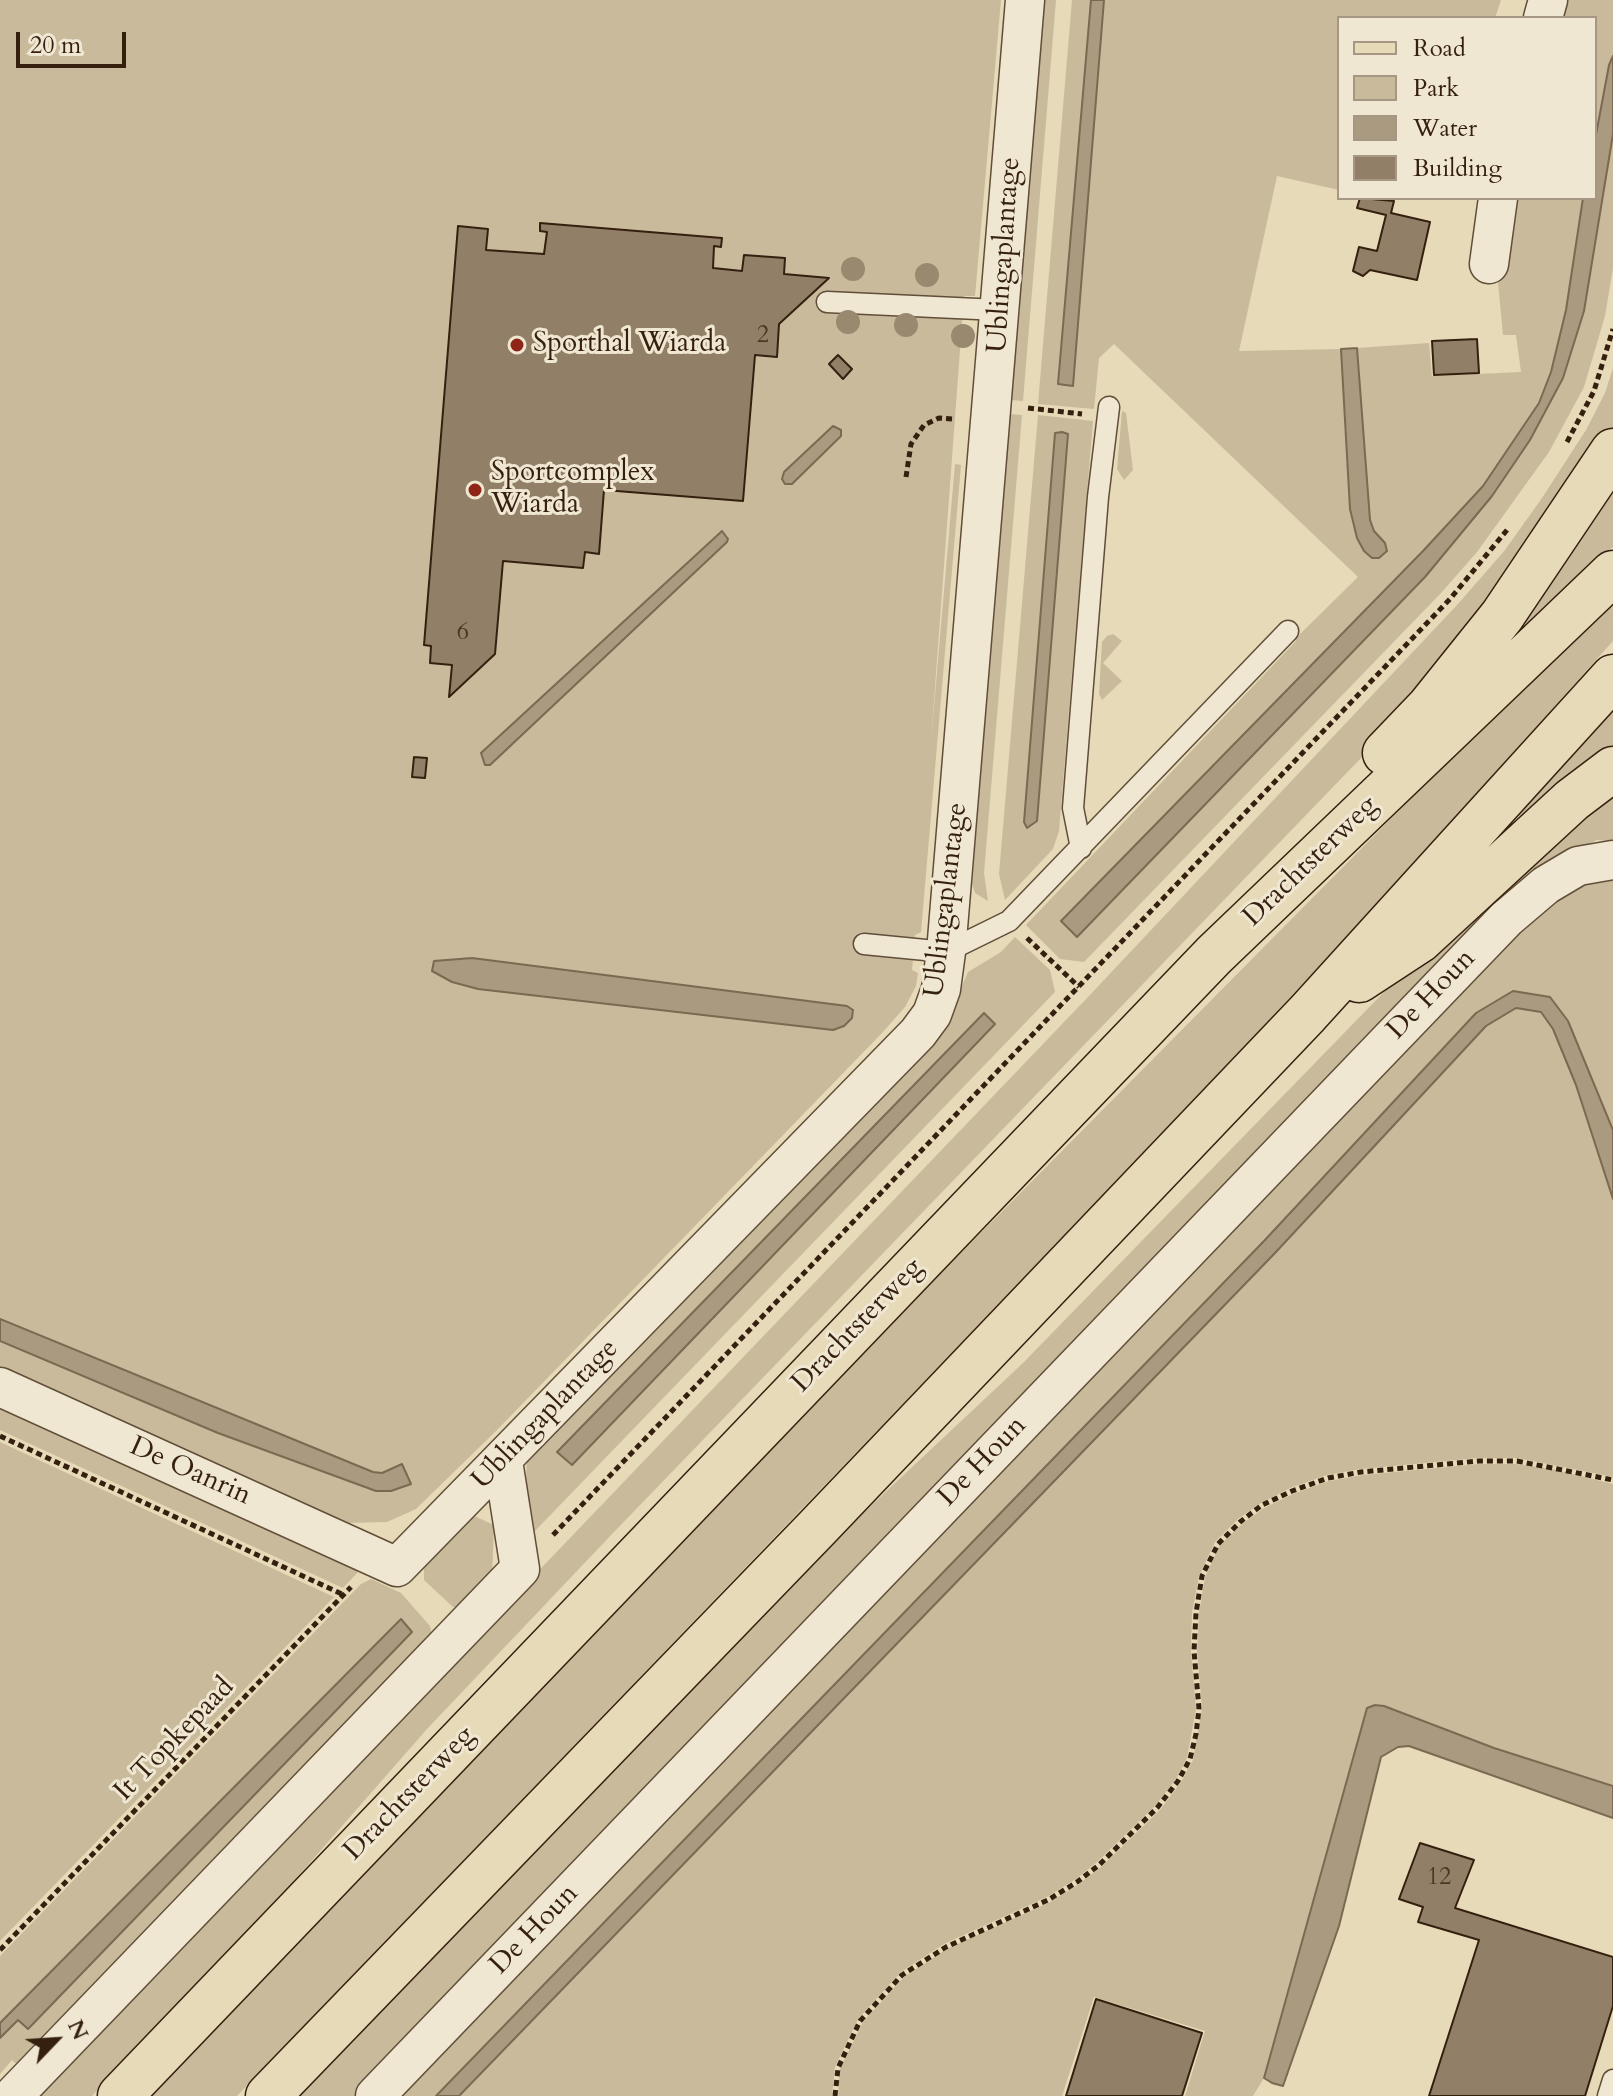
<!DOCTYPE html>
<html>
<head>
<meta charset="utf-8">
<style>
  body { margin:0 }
  #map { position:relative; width:1613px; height:2096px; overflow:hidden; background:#e6dab8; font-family:Cardo,serif }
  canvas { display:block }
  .legend { position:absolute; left:1337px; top:16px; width:260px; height:184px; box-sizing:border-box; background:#efe7d1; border:2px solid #a59783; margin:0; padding:10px 14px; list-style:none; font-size:24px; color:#351f0f }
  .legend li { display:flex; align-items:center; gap:16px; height:40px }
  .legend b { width:40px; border:2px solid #a59783 }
  .north { position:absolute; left:16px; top:2000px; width:80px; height:80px; -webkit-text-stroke:6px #efe7d1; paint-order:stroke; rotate:65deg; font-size:22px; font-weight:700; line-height:32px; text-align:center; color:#351f0f }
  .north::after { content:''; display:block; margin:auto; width:28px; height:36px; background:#351f0f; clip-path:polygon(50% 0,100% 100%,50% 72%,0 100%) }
  .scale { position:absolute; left:16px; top:32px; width:110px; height:36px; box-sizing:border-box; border:4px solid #351f0f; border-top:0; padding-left:10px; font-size:24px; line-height:28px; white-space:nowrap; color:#351f0f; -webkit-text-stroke:6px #efe7d1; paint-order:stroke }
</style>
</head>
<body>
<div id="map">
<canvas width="1613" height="2096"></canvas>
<ul class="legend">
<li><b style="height:10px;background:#e6dab8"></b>Road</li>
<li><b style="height:22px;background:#c8ba9b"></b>Park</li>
<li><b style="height:22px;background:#aa9a7f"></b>Water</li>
<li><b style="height:22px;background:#918067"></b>Building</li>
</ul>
<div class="north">N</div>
<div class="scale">20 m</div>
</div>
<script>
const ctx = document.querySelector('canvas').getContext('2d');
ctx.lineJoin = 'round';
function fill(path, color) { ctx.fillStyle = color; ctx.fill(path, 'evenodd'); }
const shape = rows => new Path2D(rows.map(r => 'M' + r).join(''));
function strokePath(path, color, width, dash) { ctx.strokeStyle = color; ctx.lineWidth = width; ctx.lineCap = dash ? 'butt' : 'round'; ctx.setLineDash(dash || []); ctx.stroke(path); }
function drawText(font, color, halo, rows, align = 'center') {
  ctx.font = font + ' Cardo,serif'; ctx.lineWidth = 6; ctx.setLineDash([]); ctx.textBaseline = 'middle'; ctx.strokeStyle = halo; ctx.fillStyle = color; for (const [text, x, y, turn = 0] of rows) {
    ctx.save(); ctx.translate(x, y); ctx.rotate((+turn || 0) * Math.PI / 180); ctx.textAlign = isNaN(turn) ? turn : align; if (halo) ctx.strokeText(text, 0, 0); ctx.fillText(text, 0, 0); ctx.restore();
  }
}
fill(shape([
  [0,0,1001,0,975,296,964,296,931,741,955,464,961,465,921,932,915,935,912,970,918,973,916,986,905,1007,882,1033,497,1430,416,1509,387,1522,344,1523,0,1368,0,1341,218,1433,375,1487,0,1328],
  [1044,0,1056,0,1023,401,1011,400],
  [1072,0,1091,0,1058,384,1073,386,1104,0,1501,0,1495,18,1339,18,1339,190,1277,176,1239,351,1341,349,1350,509,1385,543,1374,531,1370,520,1357,348,1429,343,1432,376,1521,372,1516,335,1503,335,1498,282,1501,221,1506,198,1583,198,1566,310,1551,372,1539,403,1520,433,1483,486,1423,551,1062,920,1077,936,1425,577,1492,496,1530,440,1563,378,1584,311,1613,134,1613,268,1605,316,1584,387,1549,452,1477,552,1442,592,1084,962,1060,959,1026,925,1296,641,1295,639,1358,577,1114,344,1099,358,1094,409,1038,404],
  [1554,0,1613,0,1613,56,1609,65,1595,140,1595,18,1550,18],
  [1613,368,1613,429,1601,451,1417,700,613,1533,427,1729,244,1938,92,2096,30,2096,368,1749,1088,997,1458,604,1505,550,1542,498,1586,430,1605,393],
  [1122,411,1126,413,1133,470,1124,480,1117,469],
  [1009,414,1022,415,984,873,988,901,975,893,972,884],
  [1038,415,1093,421,1059,831,1053,849,1005,900,999,874],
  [1062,432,1068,435,1037,821],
  [1613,470,1613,547,1498,654],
  [1613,605,1613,641,1392,888,1173,1123,237,2096,151,2096,953,1261,1455,754],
  [1113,634,1122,641,1103,663,1122,681,1102,700,1099,694,1102,642,1107,636],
  [1613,703,1613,750,1529,825,1516,813],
  [1613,782,1613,841,1597,840,1570,853,359,2096,294,2096,796,1576,1023,1363,1420,955],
  [1613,873,1613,1130,1568,1021,1550,997,1476,1012,1264,1241,436,2096,389,2096,1553,895],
  [1015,937,1050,970,1055,992,533,1533,526,1479,527,1457,946,1024,968,972,1001,952],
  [1516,1008,1541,1012,1553,1029,1576,1085,1613,1199,1613,1477,1517,1458,1479,1458,1361,1469,1327,1475,1290,1488,1261,1503,1238,1519,1215,1542,1199,1576,1192,1613,1191,1651,1196,1709,1187,1758,1176,1779,1155,1806,1097,1862,1076,1879,1047,1897,944,1944,901,1972,858,2019,835,2067,832,2096,459,2096,1275,1253,1486,1026],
  [0,1404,360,1570,343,1588,0,1430],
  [0,1442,334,1597,0,1941],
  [1479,1464,1517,1464,1552,1469,1613,1484,1613,1786,1494,1748,1384,1706,1367,1708,1264,2078,1253,2096,1185,2096,1205,2031,1094,1997,1062,2096,838,2096,840,2069,863,2022,904,1977,947,1949,1050,1902,1079,1884,1101,1867,1160,1810,1181,1782,1193,1760,1202,1709,1197,1651,1199,1613,1205,1577,1220,1545,1242,1524,1264,1508,1293,1494,1329,1481,1362,1475],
  [470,1514,494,1525,492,1577,459,1607,453,1607,424,1580,424,1562],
  [371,1579,401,1593,430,1626,432,1635,20,2067,12,2060,0,2074,0,2038,19,2020,28,2028,401,1620,0,2023,0,1956,361,1584]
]), '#c8ba9b');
const water = shape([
  [1091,0,1104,0,1073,386,1058,384,1091,0],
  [1613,56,1613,134,1584,311,1563,378,1530,440,1492,496,1425,577,1077,937,1061,921,1423,551,1483,486,1539,403,1551,372,1566,310,1583,198,1595,198,1595,140,1609,65,1613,56],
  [1357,348,1370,520,1374,531,1385,543,1387,551,1379,558,1372,558,1364,551,1357,538,1350,509,1341,349,1357,348],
  [833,426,841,430,841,436,792,484,785,484,782,479,784,472,833,426],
  [1062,432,1068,434,1037,821,1027,828,1024,822,1055,433,1062,432],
  [722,531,728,539,727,542,490,765,485,765,481,753,722,531],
  [472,958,847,1006,853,1010,852,1018,844,1026,833,1030,478,989,452,982,432,971,434,961,472,958],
  [1513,991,1550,997,1568,1021,1613,1130,1613,1199,1576,1085,1553,1029,1541,1012,1516,1008,1486,1026,1275,1253,459,2096,436,2096,1264,1241,1476,1013,1513,991],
  [984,1013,995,1024,572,1465,557,1452,984,1013],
  [0,1319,373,1472,382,1473,402,1464,411,1484,391,1491,376,1491,218,1433,0,1341,0,1319],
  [401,1619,412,1632,28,2029,18,2020,0,2038,0,2023,401,1619],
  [1375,1705,1384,1706,1494,1748,1613,1786,1613,1818,1409,1746,1398,1747,1381,1757,1339,1926,1283,2086,1272,2083,1264,2078,1367,1708,1375,1705]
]);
fill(water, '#aa9a7f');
strokePath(water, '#7b6952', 2);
const building = shape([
  [1360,198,1394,201,1391,213,1430,222,1417,280,1370,270,1363,276,1353,271,1359,247,1377,251,1386,215,1357,208,1360,198],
  [540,223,722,238,721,247,714,246,713,268,742,271,744,255,785,258,784,274,829,278,779,324,777,357,755,355,743,501,604,490,599,554,585,552,583,568,503,561,495,654,449,697,452,665,430,663,431,646,424,645,458,226,488,229,486,250,544,254,547,232,540,231,540,223],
  [1477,339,1479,373,1434,375,1432,341,1477,339],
  [838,355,852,369,843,379,829,364,838,355],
  [414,757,427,758,425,778,412,777,414,757],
  [1420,1843,1474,1860,1455,1908,1613,1957,1613,2006,1585,2096,1429,2096,1479,1940,1418,1922,1423,1907,1399,1899,1420,1843],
  [1096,1999,1202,2033,1182,2096,1066,2096,1096,1999]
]);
fill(building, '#918067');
strokePath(building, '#351f0f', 2);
const lane = shape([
  [827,302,999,310],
  [1081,848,1073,808,1098,497,1109,407],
  [864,944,946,952,1009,921,1288,631],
  [1608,2096,1613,2080]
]);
const street = shape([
  [1543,18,1548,0],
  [1489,264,1498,198],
  [0,1387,397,1567,918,1033,932,1014,941,989,946,952,1025,0],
  [13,2096,520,1569,503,1461],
  [375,2096,1506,919,1546,885,1578,866,1613,860]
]);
const primary = shape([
  [1385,753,1429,707,1502,616,1613,451],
  [1359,980,1420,940,1572,800,1613,769],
  [120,2096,1214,955,1613,573],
  [268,2096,817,1528,1307,1014,1613,677]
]);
strokePath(lane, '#614e39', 23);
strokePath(street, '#614e39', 41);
strokePath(primary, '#351f0f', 47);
strokePath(shape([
  [1028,408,1082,414],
  [1567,442,1594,391,1613,329],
  [906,477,911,444,924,425,939,418,953,419],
  [1027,938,1079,987],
  [0,1436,344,1595],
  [553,1535,1450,599,1507,530],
  [0,1950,351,1587],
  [835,2096,838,2068,860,2021,902,1975,946,1947,1048,1900,1077,1882,1099,1865,1157,1808,1178,1781,1190,1759,1196,1734,1199,1709,1194,1651,1196,1613,1202,1576,1218,1544,1240,1522,1262,1505,1292,1491,1328,1478,1361,1472,1479,1461,1517,1461,1613,1480]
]), '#351f0f', 5, [6, 4]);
strokePath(lane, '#efe7d1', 20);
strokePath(street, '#efe7d1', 38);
strokePath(primary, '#e6dab8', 44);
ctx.fillStyle = '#99896e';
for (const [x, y] of [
  [853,269],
  [927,275],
  [848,322],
  [906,325],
  [963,336]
]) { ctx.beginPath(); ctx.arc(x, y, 12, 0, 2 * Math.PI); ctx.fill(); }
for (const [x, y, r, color] of [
  [517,345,8,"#8f2418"],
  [475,490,8,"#8f2418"]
]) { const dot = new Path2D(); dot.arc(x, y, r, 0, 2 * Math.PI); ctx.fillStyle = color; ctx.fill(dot); strokePath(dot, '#efe7d1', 3); }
drawText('24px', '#4c3725', null, [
  ["2",763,336],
  ["6",463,633],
  ["12",1439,1878]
]);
drawText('28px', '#351f0f', '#efe7d1', [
  ["Ublingaplantage",1005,255,-86],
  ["Drachtsterweg",1311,862,-44],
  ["Ublingaplantage",947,900,-83],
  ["De Houn",1432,995,-46],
  ["Drachtsterweg",858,1326,-46],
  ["Ublingaplantage",546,1415,-46],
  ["De Houn",983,1462,-46],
  ["De Oanrin",190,1472,24],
  ["It Topkepaad",175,1740,-46],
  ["Drachtsterweg",410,1794,-46],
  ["De Houn",535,1930,-46]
]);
drawText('28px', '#351f0f', '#efe7d1', [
  ["Sporthal Wiarda",533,345],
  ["Sportcomplex",491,474],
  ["Wiarda",491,506]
], 'left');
</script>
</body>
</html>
